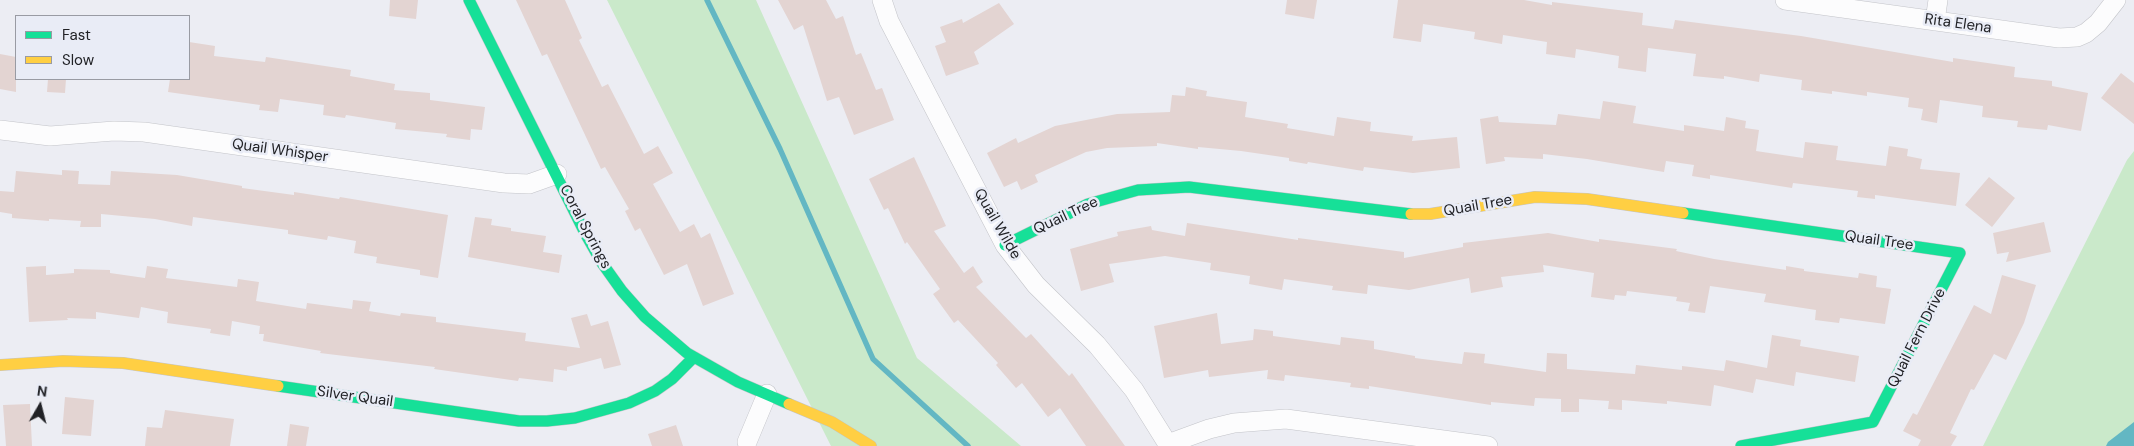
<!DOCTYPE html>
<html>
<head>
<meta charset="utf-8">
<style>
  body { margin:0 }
  #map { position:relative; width:2134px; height:446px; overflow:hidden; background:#ecedf3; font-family:"DM Sans",sans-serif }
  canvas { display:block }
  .legend { position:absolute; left:15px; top:15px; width:175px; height:65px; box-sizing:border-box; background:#e9ecf6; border:1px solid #999ba3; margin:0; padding:6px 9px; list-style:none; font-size:15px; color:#212226 }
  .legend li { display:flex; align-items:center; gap:10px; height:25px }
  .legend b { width:25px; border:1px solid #999ba3 }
  .north { position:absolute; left:15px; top:381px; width:50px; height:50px; -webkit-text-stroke:4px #e9ecf6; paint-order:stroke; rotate:8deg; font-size:14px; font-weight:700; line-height:20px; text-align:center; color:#212226 }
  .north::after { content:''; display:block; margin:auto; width:18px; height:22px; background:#212226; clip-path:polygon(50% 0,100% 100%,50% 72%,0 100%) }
</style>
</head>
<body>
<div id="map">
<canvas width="2134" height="446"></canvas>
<ul class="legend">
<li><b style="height:6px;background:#16e098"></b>Fast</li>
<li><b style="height:6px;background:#ffcf43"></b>Slow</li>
</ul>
<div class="north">N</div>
</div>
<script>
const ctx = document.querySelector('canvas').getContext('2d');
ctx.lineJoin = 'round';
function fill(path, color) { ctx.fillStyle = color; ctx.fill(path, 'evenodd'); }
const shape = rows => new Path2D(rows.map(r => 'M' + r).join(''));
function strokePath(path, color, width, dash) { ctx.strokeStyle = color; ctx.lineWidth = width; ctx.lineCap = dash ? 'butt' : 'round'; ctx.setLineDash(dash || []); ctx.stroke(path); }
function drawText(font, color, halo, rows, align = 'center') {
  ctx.font = font + ' "DM Sans",sans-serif'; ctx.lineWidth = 5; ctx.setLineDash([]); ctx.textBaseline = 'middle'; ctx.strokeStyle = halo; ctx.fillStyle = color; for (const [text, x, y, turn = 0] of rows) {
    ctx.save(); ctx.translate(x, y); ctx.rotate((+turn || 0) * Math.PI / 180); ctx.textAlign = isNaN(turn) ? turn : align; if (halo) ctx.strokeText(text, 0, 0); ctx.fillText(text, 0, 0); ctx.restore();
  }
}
fill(shape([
  [607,0,756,0,917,358,1021,446,831,446],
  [2134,151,2134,446,1983,446,2127,160]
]), '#cae9ca');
fill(shape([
  [2134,422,2134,446,2106,446,2108,442]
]), '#63b7c3');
strokePath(shape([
  [707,0,780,149,873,359,968,446]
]), '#63b7c3', 5.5);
fill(shape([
  [390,0,418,0,416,19,389,16],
  [516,0,565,0,582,38,579,40,602,87,608,84,644,154,658,146,673,173,653,184,680,232,694,224,701,238,710,233,734,294,703,306,687,264,664,275,640,228,635,231,625,211,629,209,605,167,601,169,547,54,542,56],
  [778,0,826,0,836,19,843,16,856,55,861,53,876,90,882,88,894,120,854,135,839,97,827,101,803,25,794,30],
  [1287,0,1317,0,1314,19,1285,14],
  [1398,0,1524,0,1552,5,1552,2,1643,13,1642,25,1673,29,1675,20,1801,36,1953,62,1953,58,2015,67,2014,77,2052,81,2052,86,2088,93,2081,131,2048,125,2047,130,2017,127,2018,121,1982,117,1983,106,1940,100,1937,123,1921,120,1923,109,1908,107,1909,98,1867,92,1867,96,1832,91,1832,94,1801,90,1802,80,1760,74,1759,82,1724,76,1724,79,1693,76,1696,54,1648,48,1646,72,1618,68,1619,56,1576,49,1575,58,1546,54,1547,42,1503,35,1502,44,1474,39,1475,32,1423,24,1421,42,1393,38],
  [999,3,1014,24,974,52,979,64,946,76,935,46,946,42,940,27,962,19,963,23],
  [189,42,215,46,214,56,265,62,266,57,351,70,350,76,395,84,394,90,430,93,430,100,485,107,482,130,471,129,470,140,446,137,447,134,395,129,396,123,346,115,345,118,323,115,324,105,280,99,278,112,259,110,260,105,168,92,170,79,189,79],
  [0,54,16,57,16,92,0,89],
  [2121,73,2134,83,2134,124,2101,98],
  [48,79,66,79,65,93,47,92],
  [1186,87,1207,91,1206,96,1247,102,1245,117,1288,124,1287,128,1334,136,1337,117,1371,122,1370,131,1413,136,1412,141,1457,137,1460,168,1413,173,1364,167,1363,171,1308,162,1307,164,1289,161,1289,158,1241,151,1198,147,1198,149,1157,143,1157,146,1107,148,1086,152,1035,175,1038,182,1021,190,1017,181,1004,187,987,153,1016,138,1018,143,1055,126,1117,114,1170,112,1172,95,1185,96],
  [1603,101,1636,106,1633,123,1684,131,1684,125,1724,131,1726,117,1746,121,1745,128,1759,130,1756,151,1803,158,1805,142,1838,146,1836,160,1886,166,1889,146,1908,149,1907,156,1922,159,1920,169,1960,173,1956,206,1875,195,1875,199,1857,197,1858,191,1793,183,1792,188,1710,175,1710,179,1692,176,1694,165,1666,161,1664,172,1587,159,1543,154,1543,159,1504,157,1505,161,1486,164,1480,119,1498,116,1499,122,1556,125,1558,114,1600,119],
  [914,157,946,226,934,231,964,273,973,266,983,282,976,287,1026,338,1031,334,1069,376,1072,373,1125,446,1086,446,1060,408,1048,417,1022,383,1016,388,996,365,998,363,958,320,954,323,933,294,940,289,907,242,905,244,888,208,884,210,869,179],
  [62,170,79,171,78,184,110,185,111,171,177,175,242,186,242,188,294,195,294,192,339,199,340,197,448,215,438,278,420,275,420,270,376,263,377,257,354,253,356,241,328,236,327,240,288,234,288,230,193,217,192,226,155,219,101,214,101,227,80,227,81,221,49,219,49,221,12,218,12,214,0,212,0,191,14,192,16,171,62,175],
  [1989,177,2015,198,1992,227,1965,205],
  [475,217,492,219,491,225,511,228,511,231,546,236,543,252,562,255,559,273,468,257],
  [2044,222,2051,252,2006,262,2009,252,1997,254,1993,233],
  [1187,223,1298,240,1298,238,1404,252,1404,258,1463,247,1463,243,1548,233,1599,242,1599,239,1677,249,1676,251,1714,259,1786,270,1786,266,1804,269,1804,271,1858,278,1859,273,1877,276,1876,287,1891,289,1885,324,1840,318,1839,323,1815,320,1816,310,1764,302,1766,294,1710,286,1705,313,1688,311,1690,303,1676,301,1677,297,1627,291,1626,296,1615,295,1614,300,1591,297,1594,273,1543,265,1544,272,1501,277,1503,287,1471,293,1469,278,1409,290,1368,285,1367,294,1332,290,1333,286,1284,279,1282,290,1249,284,1250,276,1210,270,1211,263,1165,256,1109,264,1114,282,1081,291,1070,249,1118,236,1117,232,1151,226,1152,230,1185,236],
  [46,266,46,275,74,273,74,269,110,270,110,273,145,278,147,266,168,269,166,278,237,287,238,279,259,282,256,301,306,309,307,303,352,309,353,300,371,302,369,311,400,316,401,313,436,317,436,322,526,333,525,341,580,348,571,318,587,314,591,326,608,321,621,365,604,369,601,358,567,367,567,371,554,369,553,382,519,378,518,381,434,369,435,367,320,353,321,351,263,341,264,334,259,334,260,326,232,321,230,336,210,333,211,329,167,323,168,312,141,307,139,318,96,312,96,319,67,318,68,320,29,322,26,267],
  [2002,275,2036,285,2024,323,2006,360,1994,354,1974,390,1971,389,1950,433,1957,436,1951,446,1918,446,1921,440,1903,431,1913,413,1917,415,1974,305,1991,314],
  [1217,313,1221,344,1253,340,1254,329,1273,331,1273,336,1340,345,1341,337,1374,341,1374,349,1415,356,1415,358,1462,364,1464,352,1485,354,1484,363,1546,372,1547,353,1567,354,1567,369,1635,374,1636,365,1682,370,1682,366,1724,371,1726,360,1767,368,1772,335,1801,340,1800,346,1859,356,1855,382,1796,372,1794,386,1756,379,1753,393,1714,385,1711,406,1667,401,1667,404,1622,400,1622,410,1608,409,1609,401,1579,399,1579,412,1561,412,1561,399,1535,398,1534,406,1491,402,1491,405,1369,386,1369,389,1350,387,1351,383,1285,375,1284,381,1267,379,1268,370,1209,377,1208,370,1164,378,1154,326],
  [65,397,94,400,91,436,62,434],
  [30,404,32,446,6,446,3,405],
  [165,410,234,419,230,446,145,446,147,427,162,428],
  [290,424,309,427,306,446,287,446],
  [676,425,683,446,652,446,648,434]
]), '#e3d4d2');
const street = shape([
  [882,0,889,21,1005,245,1036,285,1097,345,1134,390,1169,446],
  [1785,0,2059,38,2077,37,2086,33,2098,23,2116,0],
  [1935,21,1938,0],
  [0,130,50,136,114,131,144,132,504,183,529,184,557,174],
  [747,442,767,394],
  [1168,444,1209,429,1234,423,1286,419,1488,446]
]);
const fast = shape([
  [469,0,585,233,602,263,622,291,645,317,687,353,738,382,789,404],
  [1683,213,1960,253,1873,422,1741,446],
  [1005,245,1088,204,1138,190,1189,187,1411,214],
  [278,386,519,421,547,421,575,418,629,403,655,391,672,379,694,357]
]);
const slow = shape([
  [1411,214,1430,214,1535,197,1587,199,1683,213],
  [0,365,63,361,123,363,278,386],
  [789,404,832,422,871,446]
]);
strokePath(street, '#c3c4c9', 20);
strokePath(fast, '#c3c4c9', 12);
strokePath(slow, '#c3c4c9', 12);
strokePath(street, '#fcfcfd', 19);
strokePath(fast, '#16e098', 11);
strokePath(slow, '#ffcf43', 11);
drawText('15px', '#212226', '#e9ecf6', [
  ["Rita Elena",1958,24,8],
  ["Quail Whisper",280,151,8],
  ["Quail Tree",1478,206,-10],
  ["Quail Tree",1066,216,-25],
  ["Quail Wilde",997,224,60],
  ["Coral Springs",585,227,62],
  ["Quail Tree",1879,241,8],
  ["Quail Fern Drive",1917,338,-63],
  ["Silver Quail",355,397,8]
]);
</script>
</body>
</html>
